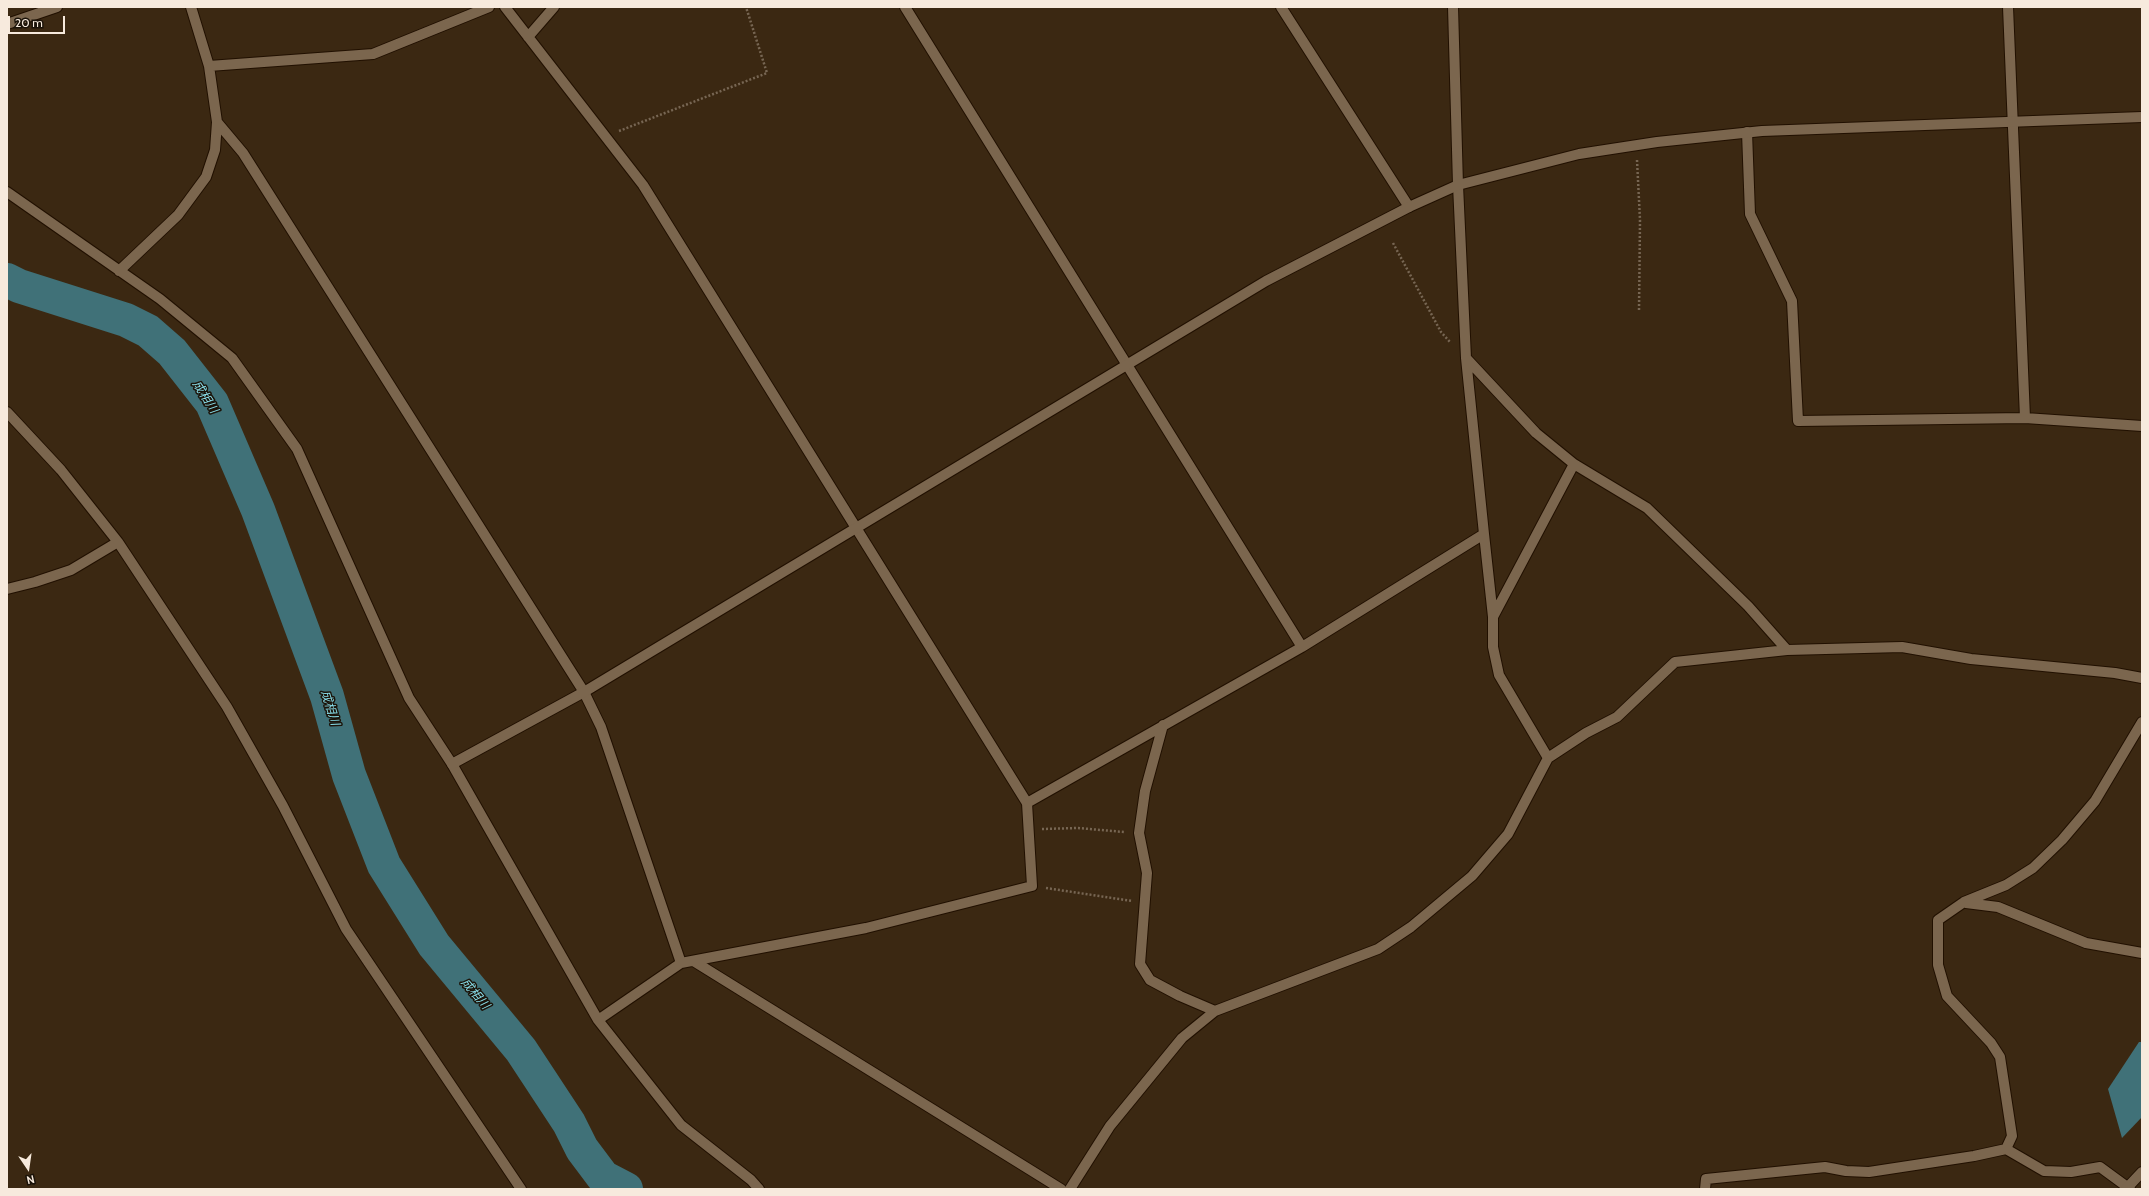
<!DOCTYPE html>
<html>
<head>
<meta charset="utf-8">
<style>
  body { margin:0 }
  #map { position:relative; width:2149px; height:1196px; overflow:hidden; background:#3b2812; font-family:Cabin,sans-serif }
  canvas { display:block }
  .frame { position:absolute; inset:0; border:8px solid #f7eadd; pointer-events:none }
  .north { position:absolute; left:8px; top:1148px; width:40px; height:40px; -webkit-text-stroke:3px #1b1309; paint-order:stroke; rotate:167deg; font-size:11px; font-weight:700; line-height:16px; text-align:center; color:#f7eadd }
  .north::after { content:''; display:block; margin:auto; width:14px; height:18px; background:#f7eadd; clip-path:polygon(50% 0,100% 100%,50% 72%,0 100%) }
  .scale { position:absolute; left:8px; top:16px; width:57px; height:18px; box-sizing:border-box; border:2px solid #f7eadd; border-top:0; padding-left:5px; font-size:12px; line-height:14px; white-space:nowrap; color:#f7eadd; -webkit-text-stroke:3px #1b1309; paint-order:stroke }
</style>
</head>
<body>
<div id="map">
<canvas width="2149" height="1196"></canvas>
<div class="frame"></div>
<div class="north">N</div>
<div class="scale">20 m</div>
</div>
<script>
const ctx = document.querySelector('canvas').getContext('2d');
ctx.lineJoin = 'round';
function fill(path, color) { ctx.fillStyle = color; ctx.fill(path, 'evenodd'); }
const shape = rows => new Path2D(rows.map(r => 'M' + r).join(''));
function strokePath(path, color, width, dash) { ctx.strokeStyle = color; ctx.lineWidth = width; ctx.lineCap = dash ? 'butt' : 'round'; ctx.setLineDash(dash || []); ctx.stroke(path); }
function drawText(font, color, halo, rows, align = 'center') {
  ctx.font = font + ' Cabin,"Noto Sans JP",sans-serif'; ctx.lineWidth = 3; ctx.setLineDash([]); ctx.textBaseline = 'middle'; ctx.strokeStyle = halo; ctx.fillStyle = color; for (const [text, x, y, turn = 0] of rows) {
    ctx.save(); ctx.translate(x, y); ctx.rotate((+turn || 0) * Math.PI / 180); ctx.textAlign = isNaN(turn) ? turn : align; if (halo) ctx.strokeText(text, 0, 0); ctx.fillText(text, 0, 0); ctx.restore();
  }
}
fill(shape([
  [2139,1042,2142,1042,2142,1117,2122,1138,2108,1089]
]), '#407178');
strokePath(shape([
  [7,280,19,286,126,320,148,331,172,352,212,403,258,510,327,696,349,775,384,865,434,945,521,1050,569,1123,582,1149,603,1177,626,1189]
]), '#407178', 34);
const street = shape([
  [191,7,209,66,217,122,243,153,584,692,601,727,681,963],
  [505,7,643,185,1027,803,1302,647,1484,534,1466,358,1458,185,1453,7],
  [905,7,1302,647],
  [1281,7,1409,207],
  [7,24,57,7],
  [528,37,554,7],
  [209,66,373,54,489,7],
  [1747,132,1750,214,1792,301,1798,421,2025,418,2008,7],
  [7,192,160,299,232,358,297,449,409,698,452,764,598,1020,681,1125,751,1180,759,1189],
  [119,271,178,215,206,177,215,150,217,122],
  [1466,358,1536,433,1574,464,1647,508,1748,606,1787,650],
  [7,412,61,470,118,542,227,707,283,806,346,929,521,1189],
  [2025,418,2142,426],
  [1484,534,1493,617],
  [7,589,35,582,71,570,118,542],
  [1163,725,1145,791,1139,833,1147,873,1140,964,1150,980,1180,996,1215,1011],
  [1548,758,1499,675,1493,647,1493,617,1574,464],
  [1966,903,1998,907,2086,943,2142,953],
  [695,962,1061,1189],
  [598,1020,681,963,866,928,1032,886,1027,803],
  [2006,1149,2012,1136,2000,1057,1991,1043,1947,996,1938,965,1938,920,1964,902,2006,885,2033,868,2062,840,2095,801,2142,722],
  [1070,1189,1110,1126,1182,1038,1215,1011,1378,949,1411,927,1472,876,1508,834,1548,758,1586,733,1617,717,1675,662,1787,650,1902,647,1971,659,2115,673,2142,678],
  [1705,1189,1706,1179,1825,1167,1846,1171,1869,1172,1974,1156,2006,1149,2044,1171,2071,1172,2100,1167,2130,1189]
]);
const secondary = shape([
  [452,764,584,692,1266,281,1409,207,1458,185,1579,154,1657,142,1762,131,2142,117],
  [2126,1189,2142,1172]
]);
strokePath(street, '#211000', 12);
strokePath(secondary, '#211000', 12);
strokePath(shape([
  [619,131,767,73,746,7],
  [1637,160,1640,220,1639,311],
  [1393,243,1441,332,1450,342],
  [1042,829,1078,828,1124,832],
  [1046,888,1132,901]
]), '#776653', 2.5, [2, 2]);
strokePath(street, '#7b664e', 10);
strokePath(secondary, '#7b664e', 10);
drawText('italic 12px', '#88dde9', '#1b1309', [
  ["成相川",205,397,57],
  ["成相川",330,708,73],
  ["成相川",475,994,50]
]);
</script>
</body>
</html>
